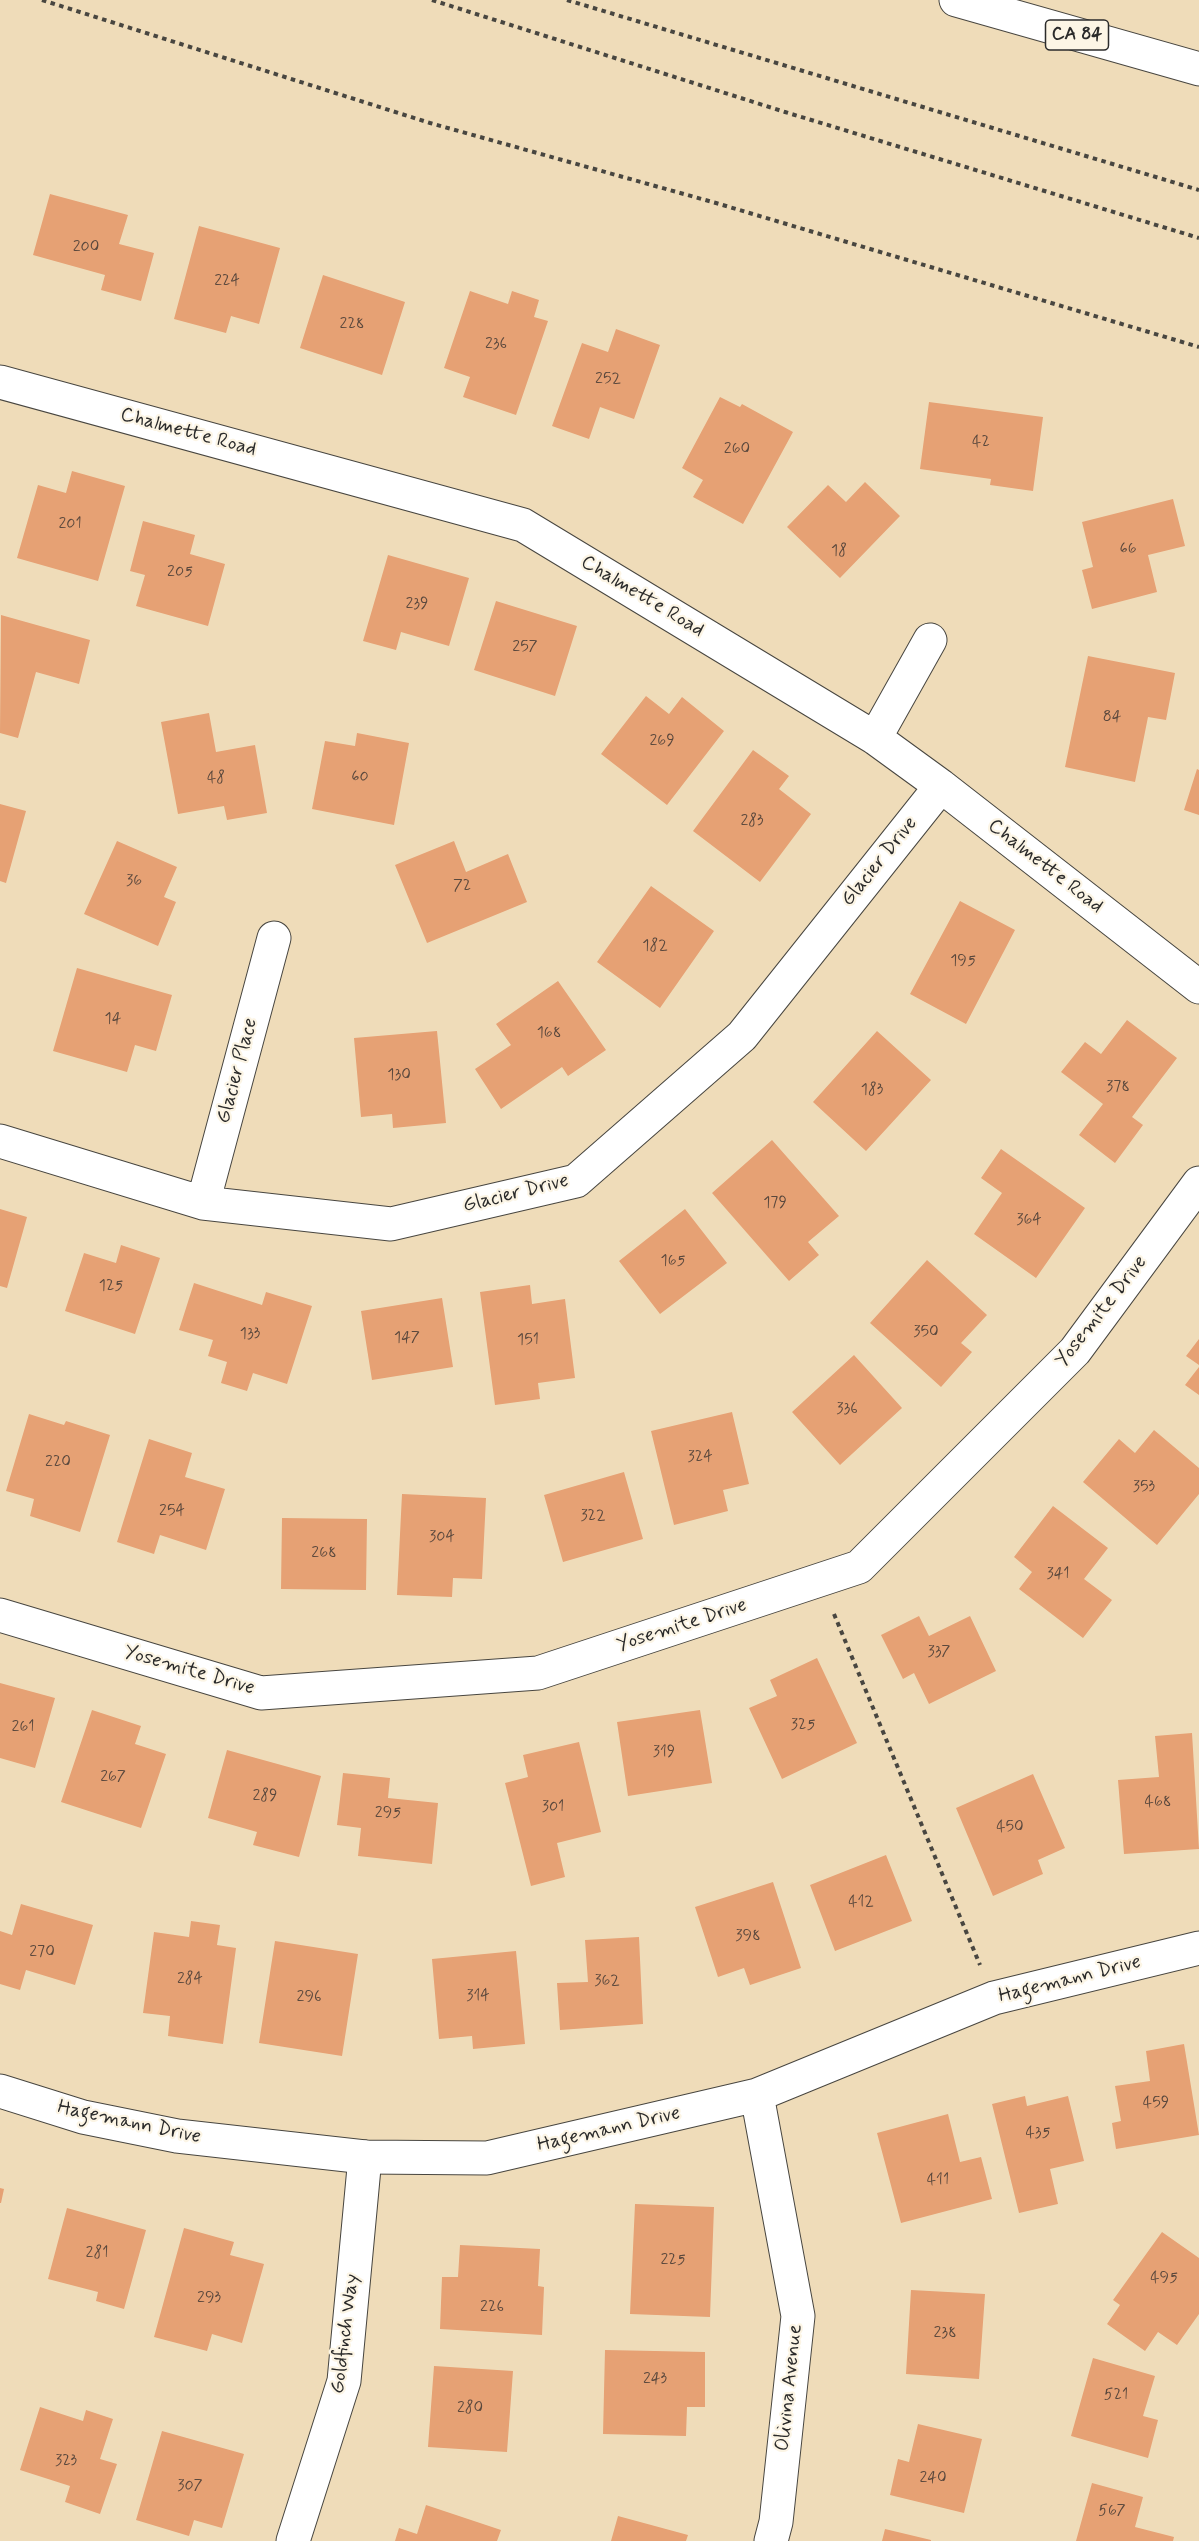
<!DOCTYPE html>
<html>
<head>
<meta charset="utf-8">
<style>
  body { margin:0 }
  canvas { display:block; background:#efdcb9 }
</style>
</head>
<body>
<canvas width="1199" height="2541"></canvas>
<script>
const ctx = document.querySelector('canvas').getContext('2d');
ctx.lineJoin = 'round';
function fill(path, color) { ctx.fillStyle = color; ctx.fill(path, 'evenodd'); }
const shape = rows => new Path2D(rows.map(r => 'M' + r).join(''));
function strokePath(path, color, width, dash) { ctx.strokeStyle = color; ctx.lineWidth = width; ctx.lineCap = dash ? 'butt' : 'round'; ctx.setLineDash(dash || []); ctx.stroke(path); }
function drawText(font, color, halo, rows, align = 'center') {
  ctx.font = font + ' Mynerve,sans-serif'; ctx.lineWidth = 4.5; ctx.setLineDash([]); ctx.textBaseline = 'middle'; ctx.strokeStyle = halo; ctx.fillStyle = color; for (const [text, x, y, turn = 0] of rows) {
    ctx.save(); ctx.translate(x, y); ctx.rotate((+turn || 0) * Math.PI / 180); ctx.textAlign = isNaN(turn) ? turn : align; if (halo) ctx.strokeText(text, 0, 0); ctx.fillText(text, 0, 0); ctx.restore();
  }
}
fill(shape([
  [50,194,128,215,119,244,154,253,141,301,101,290,105,275,33,255],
  [199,226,280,248,259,324,231,316,226,333,174,319],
  [323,275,405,302,382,375,300,348],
  [470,291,508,304,512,291,539,300,534,317,548,321,516,415,463,397,470,377,444,368],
  [616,329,660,345,634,419,600,407,589,439,552,426,582,343,608,352],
  [720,397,740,407,742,404,793,432,743,524,693,497,703,480,682,468],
  [929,402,1043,417,1033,491,990,485,991,479,920,469],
  [72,471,125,486,98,581,17,558,38,485,66,493],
  [865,482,900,516,840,578,787,527,828,485,846,502],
  [1173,499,1185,546,1148,555,1157,592,1092,609,1082,570,1093,567,1082,522],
  [143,521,195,535,190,554,225,564,208,626,136,606,145,575,130,571],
  [388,555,469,578,449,646,401,632,396,650,363,641],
  [496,601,577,626,555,696,474,670],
  [1,615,90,640,79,684,36,672,18,738,0,733],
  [1088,656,1175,673,1166,720,1148,717,1135,782,1065,767],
  [646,696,669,714,682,697,724,731,667,805,601,754],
  [209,713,216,752,255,745,267,813,227,820,224,806,178,814,161,722],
  [357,733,409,743,394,825,312,809,325,741,355,746],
  [753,750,789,776,779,789,811,814,760,882,693,831],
  [1197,769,1199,770,1199,815,1184,810],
  [0,804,26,811,6,883,0,881],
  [117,841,177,867,164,897,176,902,158,946,84,914],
  [454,841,466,872,508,854,527,902,427,943,395,865],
  [651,886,714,931,660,1008,597,962],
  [960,901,1015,930,966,1024,910,994],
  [77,968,172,995,156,1051,135,1045,127,1072,53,1051],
  [558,981,606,1050,568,1076,562,1067,501,1109,475,1069,511,1045,496,1024],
  [1127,1020,1177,1058,1132,1117,1143,1125,1115,1163,1079,1135,1103,1104,1061,1072,1085,1042,1101,1054],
  [437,1031,446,1123,393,1128,392,1114,361,1117,354,1038],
  [877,1031,931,1080,866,1151,813,1102],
  [772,1140,839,1216,808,1242,819,1255,789,1281,712,1193],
  [1001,1149,1085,1208,1036,1278,974,1234,1002,1193,981,1178],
  [0,1209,27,1217,7,1288,0,1286],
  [685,1209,727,1263,660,1314,619,1261],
  [121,1245,160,1258,135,1334,65,1311,84,1253,116,1263],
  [927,1260,987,1315,961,1343,972,1352,941,1387,870,1323],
  [194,1283,262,1305,266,1292,312,1306,287,1384,253,1373,247,1391,221,1383,227,1362,208,1356,213,1340,179,1330],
  [530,1285,532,1304,565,1299,575,1378,538,1383,540,1399,495,1405,480,1292],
  [442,1298,453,1367,372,1380,361,1311],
  [1199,1339,1199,1365,1186,1356],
  [854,1355,902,1408,840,1465,792,1412],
  [1199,1367,1199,1395,1185,1385],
  [732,1412,749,1484,723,1490,728,1511,674,1525,651,1431],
  [29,1414,64,1425,66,1421,110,1435,80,1532,30,1516,34,1499,6,1491],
  [1154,1430,1199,1468,1199,1494,1157,1545,1083,1482,1119,1439,1135,1453],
  [149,1439,192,1453,185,1477,225,1489,206,1550,160,1535,154,1554,117,1542],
  [624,1472,643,1539,563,1562,544,1495],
  [402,1494,486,1498,482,1579,453,1578,452,1597,397,1595],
  [1053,1506,1108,1548,1084,1579,1112,1600,1083,1638,1019,1589,1032,1572,1014,1557],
  [282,1518,367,1519,366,1590,281,1589],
  [919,1616,929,1636,970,1616,996,1671,929,1704,914,1673,903,1679,881,1635],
  [817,1658,857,1743,782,1779,749,1708,777,1696,770,1680],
  [0,1683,55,1698,35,1768,0,1758],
  [92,1710,141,1726,135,1744,166,1754,141,1828,61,1802],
  [700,1710,712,1783,628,1796,617,1722],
  [1192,1733,1199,1849,1124,1854,1118,1780,1159,1777,1155,1736],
  [579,1742,601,1832,557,1843,565,1877,531,1886,505,1783,528,1777,523,1755],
  [227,1750,321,1776,299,1857,253,1845,257,1832,208,1818],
  [343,1773,390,1778,388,1798,438,1803,432,1864,358,1856,361,1828,337,1825],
  [1033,1774,1065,1848,1038,1860,1043,1874,993,1896,956,1808],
  [886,1855,912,1921,835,1951,810,1885],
  [773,1882,801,1968,750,1985,744,1968,718,1977,695,1907],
  [21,1904,93,1925,75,1985,26,1970,20,1990,0,1984,0,1931,12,1935],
  [191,1921,220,1925,217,1945,236,1948,223,2044,168,2036,170,2016,143,2013,154,1932,189,1937],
  [639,1937,643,2024,560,2030,557,1983,588,1982,585,1940],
  [275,1941,358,1954,342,2056,259,2043],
  [516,1951,525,2044,473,2049,472,2036,439,2039,432,1959],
  [1184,2044,1199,2135,1116,2149,1112,2123,1121,2121,1115,2086,1150,2081,1146,2051],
  [1025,2096,1027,2106,1068,2096,1084,2161,1050,2169,1058,2204,1019,2213,992,2104],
  [948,2114,960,2162,981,2157,992,2199,901,2223,877,2133],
  [0,2188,4,2189,1,2203,0,2203],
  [635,2204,714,2207,710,2317,630,2314],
  [67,2208,146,2230,124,2309,96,2301,98,2292,48,2279],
  [184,2228,234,2242,230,2255,264,2264,242,2343,212,2334,207,2351,154,2337],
  [1162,2232,1199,2258,1199,2314,1177,2345,1158,2332,1145,2351,1107,2324,1120,2305,1113,2300],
  [460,2245,540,2249,538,2286,544,2287,542,2335,440,2329,442,2277,458,2277],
  [911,2290,985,2294,979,2379,906,2374],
  [605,2350,705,2352,705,2407,687,2407,686,2436,603,2434],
  [1093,2358,1155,2376,1143,2416,1158,2420,1148,2458,1071,2436],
  [434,2366,513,2371,507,2452,428,2447],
  [40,2407,83,2421,86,2410,113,2419,100,2459,117,2464,100,2514,65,2502,70,2486,20,2470],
  [918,2424,982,2439,964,2513,890,2495,898,2459,909,2462],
  [162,2431,244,2454,222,2528,194,2520,189,2536,136,2520],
  [1092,2483,1143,2497,1135,2527,1174,2537,1173,2541,1076,2541],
  [426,2505,501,2530,497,2541,395,2541,399,2528,417,2534],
  [618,2516,688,2535,686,2541,611,2541],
  [885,2529,931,2540,931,2541,882,2541]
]), '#e6a174');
const minor = shape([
  [0,382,523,525,875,738,941,786,1199,987],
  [875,738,930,640],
  [0,1141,203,1203,391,1224,576,1181,742,1036,941,786],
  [203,1203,274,938],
  [0,1615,261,1693,538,1673,859,1567,1075,1351,1199,1183],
  [293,2541,344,2381,365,2157]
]);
const tertiary = shape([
  [0,2091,83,2117,177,2136,365,2157,487,2158,757,2095,994,1998,1199,1948],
  [757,2095,798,2316,776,2522,771,2541]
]);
const trunk = shape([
  [956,0,1199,69]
]);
strokePath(minor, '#484640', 35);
strokePath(tertiary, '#484640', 35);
strokePath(trunk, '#484640', 35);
strokePath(shape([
  [42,0,430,123,716,203,1199,347],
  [432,0,785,112,1199,238],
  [567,0,1199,190],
  [834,1614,980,1965]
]), '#484640', 4, [4.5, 4.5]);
strokePath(minor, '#fff', 33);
strokePath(tertiary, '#fff', 33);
strokePath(trunk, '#fff', 33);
drawText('16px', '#5a483d', null, [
  ["200",86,248],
  ["224",227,282],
  ["228",352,325],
  ["236",496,345],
  ["252",608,380],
  ["42",981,443],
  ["260",737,450],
  ["201",70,525],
  ["66",1128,550],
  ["18",839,552],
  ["205",180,573],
  ["239",417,605],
  ["257",525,648],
  ["84",1112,718],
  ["269",662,742],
  ["60",360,778],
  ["48",216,779],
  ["283",752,822],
  ["36",134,882],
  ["72",462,887],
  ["182",655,947],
  ["195",963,962],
  ["14",113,1020],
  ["168",549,1034],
  ["130",399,1076],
  ["378",1118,1088],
  ["183",872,1091],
  ["179",775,1204],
  ["364",1029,1221],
  ["165",673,1262],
  ["125",111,1287],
  ["350",926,1333],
  ["133",250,1335],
  ["147",407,1339],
  ["151",528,1341],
  ["336",847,1410],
  ["324",700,1458],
  ["220",58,1463],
  ["353",1144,1488],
  ["254",172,1512],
  ["322",593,1517],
  ["304",442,1538],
  ["268",324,1554],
  ["341",1058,1575],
  ["337",939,1653],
  ["325",803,1726],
  ["261",23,1728],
  ["319",664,1753],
  ["267",113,1778],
  ["289",265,1797],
  ["468",1158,1803],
  ["301",553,1808],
  ["295",388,1814],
  ["450",1010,1828],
  ["412",861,1903],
  ["398",748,1937],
  ["270",42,1953],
  ["284",190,1980],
  ["362",607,1982],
  ["314",478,1997],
  ["296",309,1998],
  ["459",1156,2104],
  ["435",1038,2134],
  ["411",938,2181],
  ["281",97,2254],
  ["225",673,2261],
  ["495",1164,2279],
  ["293",209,2299],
  ["226",492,2308],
  ["238",945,2334],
  ["243",655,2380],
  ["521",1116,2396],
  ["280",470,2409],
  ["323",66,2462],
  ["240",933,2479],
  ["307",190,2487],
  ["567",1112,2512]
]);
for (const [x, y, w] of [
  [1077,35,63]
]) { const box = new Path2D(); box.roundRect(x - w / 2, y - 15, w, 30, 4.5); ctx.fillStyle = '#fcf5e5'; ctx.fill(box); strokePath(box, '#2b2b2b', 1.5); }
drawText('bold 18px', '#2b2b2b', null, [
  ["CA 84",1077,35]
]);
drawText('20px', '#2b2b2b', '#fcf5e5', [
  ["Chalmette Road",188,433,15],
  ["Chalmette Road",642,597,31],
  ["Glacier Drive",880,862,-51],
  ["Chalmette Road",1045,867,38],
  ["Glacier Place",238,1071,-75],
  ["Glacier Drive",516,1194,-14],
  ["Yosemite Drive",1102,1312,-52],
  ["Yosemite Drive",682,1626,-18],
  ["Yosemite Drive",189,1671,16],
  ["Hagemann Drive",1070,1980,-14],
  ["Hagemann Drive",129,2123,12],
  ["Hagemann Drive",609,2130,-13],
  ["Goldfinch Way",346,2334,-83],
  ["Olivina Avenue",790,2388,-84]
]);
</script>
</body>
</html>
